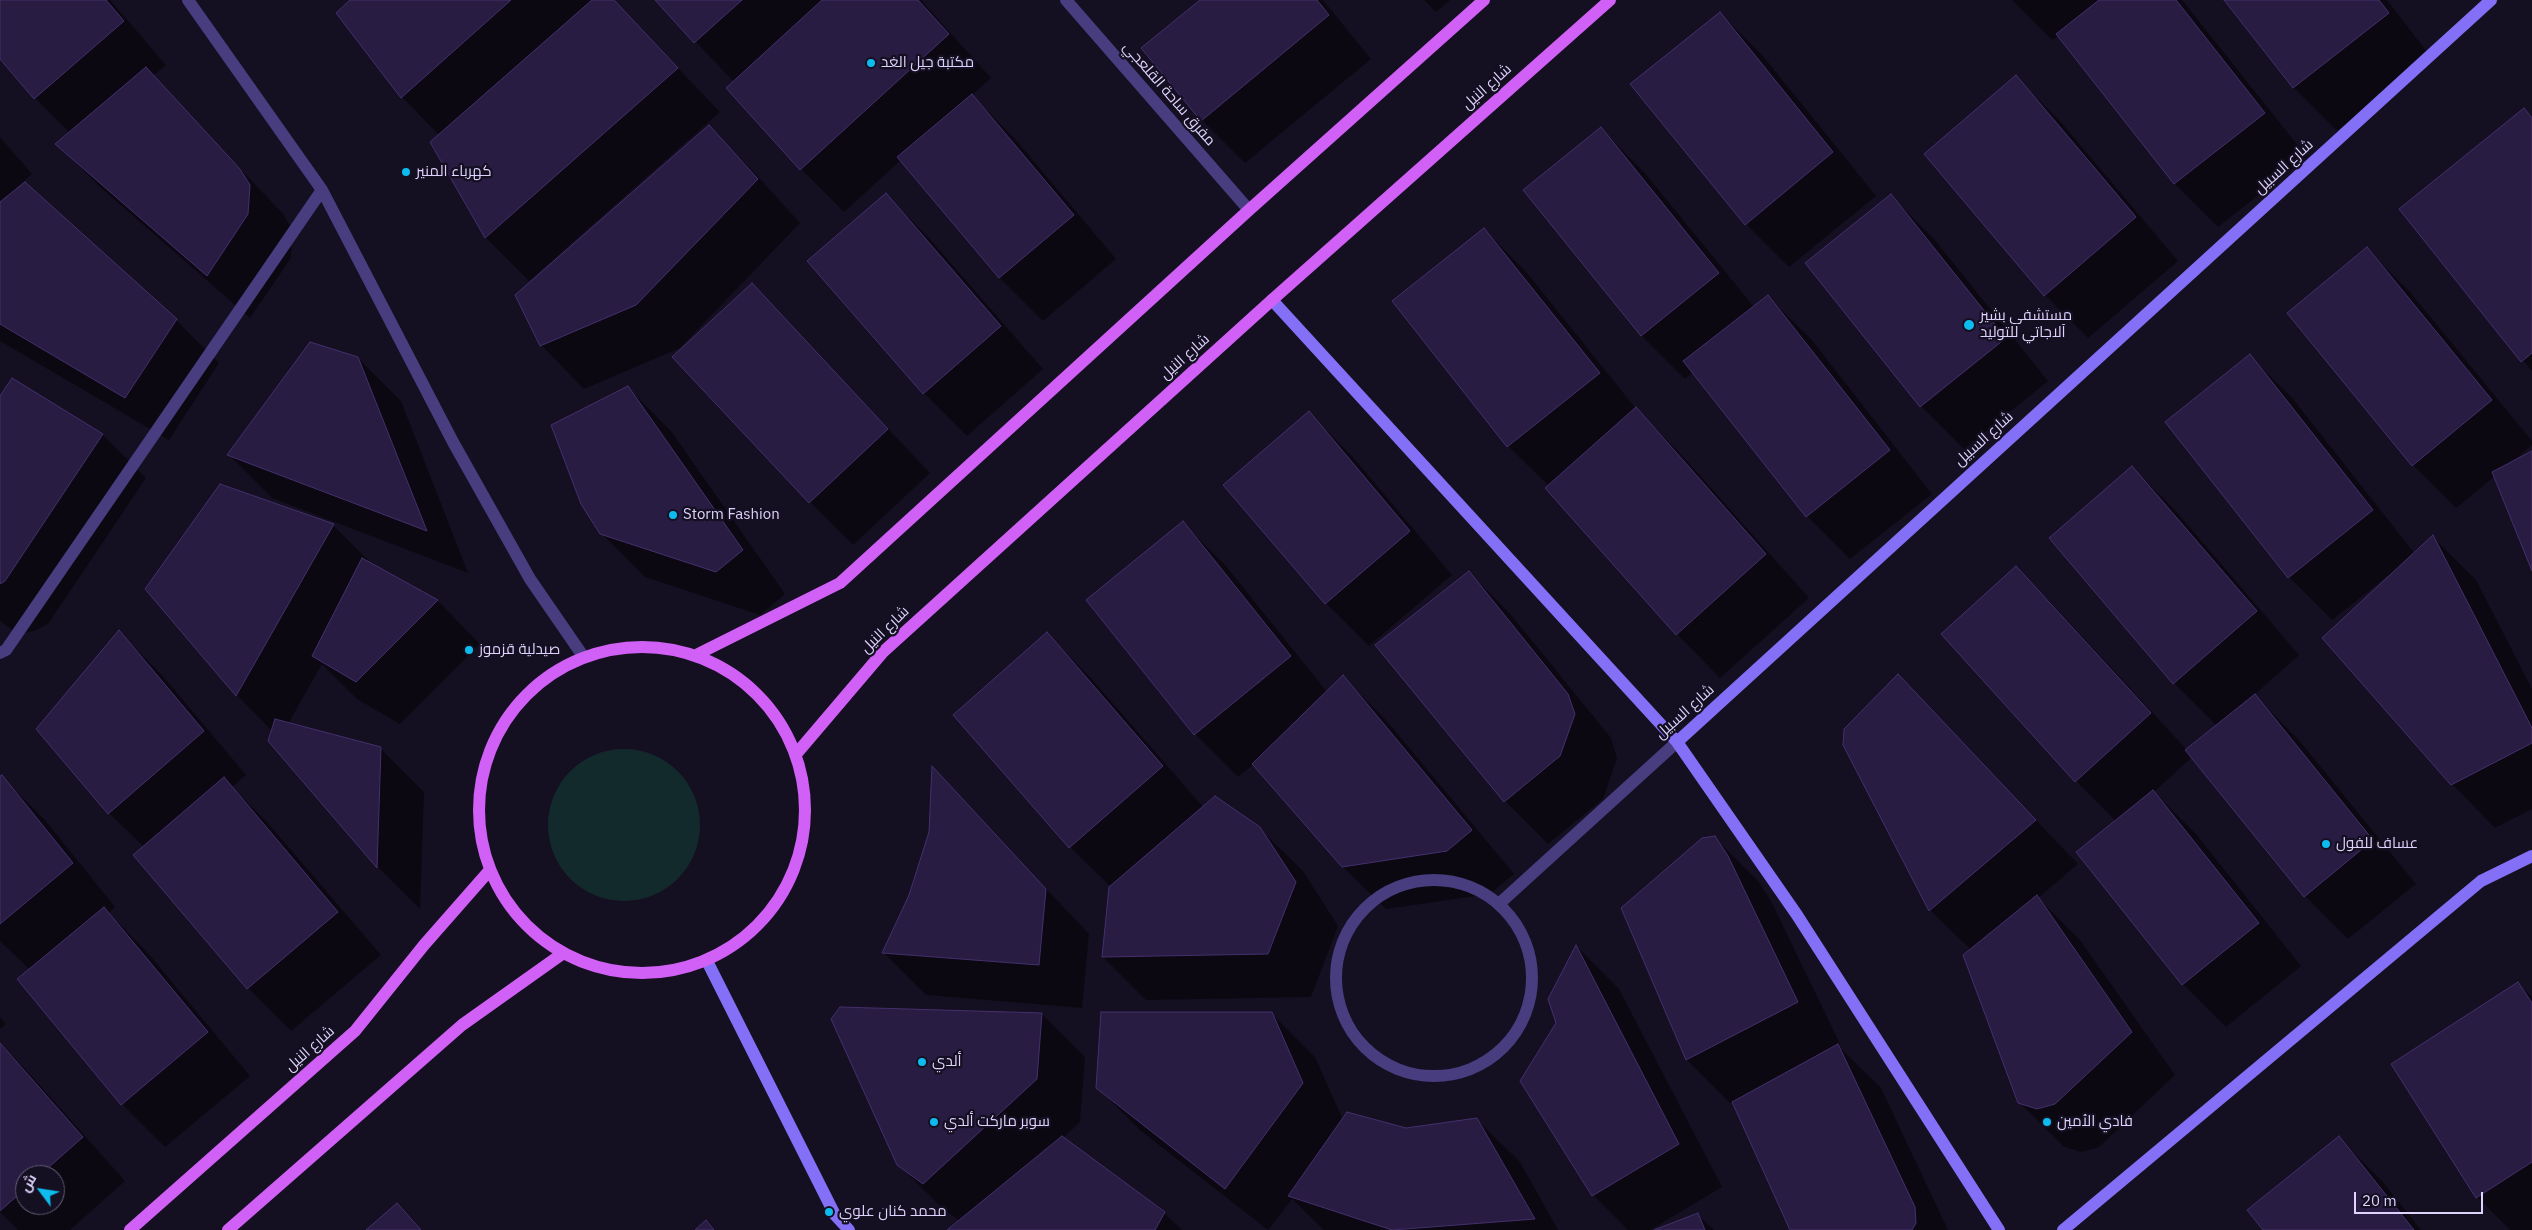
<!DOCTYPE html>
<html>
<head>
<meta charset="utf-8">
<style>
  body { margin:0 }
  #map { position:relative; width:2532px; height:1230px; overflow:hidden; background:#150f22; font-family:"IBM Plex Sans",Cairo,sans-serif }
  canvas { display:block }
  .north { position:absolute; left:15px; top:1165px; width:50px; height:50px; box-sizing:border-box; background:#150f22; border:1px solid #655d79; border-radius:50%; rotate:301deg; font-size:14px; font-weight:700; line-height:20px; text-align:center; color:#ddd3fc }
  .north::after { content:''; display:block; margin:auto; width:18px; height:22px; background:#0ebbee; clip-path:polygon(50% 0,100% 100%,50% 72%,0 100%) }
  .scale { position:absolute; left:2354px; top:1192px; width:129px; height:22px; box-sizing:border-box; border:2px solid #ddd3fc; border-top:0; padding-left:6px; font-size:15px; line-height:18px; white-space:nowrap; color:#ddd3fc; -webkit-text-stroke:4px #150f22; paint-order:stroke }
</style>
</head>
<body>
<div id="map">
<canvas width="2532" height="1230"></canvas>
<div class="north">ش</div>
<div class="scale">20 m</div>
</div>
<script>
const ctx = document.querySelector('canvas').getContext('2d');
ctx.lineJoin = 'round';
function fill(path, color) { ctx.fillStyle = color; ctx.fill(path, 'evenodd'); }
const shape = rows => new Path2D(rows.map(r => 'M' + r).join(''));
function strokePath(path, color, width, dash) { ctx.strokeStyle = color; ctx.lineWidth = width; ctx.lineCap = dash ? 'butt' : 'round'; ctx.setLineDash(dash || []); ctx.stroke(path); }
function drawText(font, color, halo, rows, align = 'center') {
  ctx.font = font + ' "IBM Plex Sans",Cairo,sans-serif'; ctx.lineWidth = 4.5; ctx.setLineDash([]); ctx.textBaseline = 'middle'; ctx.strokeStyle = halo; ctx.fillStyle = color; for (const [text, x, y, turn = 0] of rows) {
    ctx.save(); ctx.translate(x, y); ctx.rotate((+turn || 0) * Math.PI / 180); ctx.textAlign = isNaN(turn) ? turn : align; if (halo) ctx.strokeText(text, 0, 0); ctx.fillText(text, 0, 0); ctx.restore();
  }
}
fill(shape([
  '548 825a76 76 0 1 1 152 0a76 76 0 1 1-152 0Z'
]), '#132a2c');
fill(shape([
  [0,0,110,0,166,65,153,76,283,214,292,229,291,258,250,318,100,187,57,144,70,133,35,98,0,57],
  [351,0,613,0,720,112,529,281,486,238,431,142,439,135,402,97,338,13],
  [656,0,921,0,991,78,972,95,1015,139,1116,259,1043,321,1000,278,901,160,844,212,801,169,734,82],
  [1202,0,1323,0,1371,59,1245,163,1202,120],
  [1424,0,1450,0,1436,12],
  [2012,0,2182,0,2307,157,2218,227,2175,184,2059,35,2052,40],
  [2225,0,2387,0,2431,57,2337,131,2294,88],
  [1720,13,1763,56,1876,196,1789,267,1746,224],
  [2016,77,2059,120,2178,261,2088,338,2045,295],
  [2524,110,2532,118,2532,371,2400,210],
  [709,127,752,170,800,223,680,348,584,389,541,345],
  [1601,129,1644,172,1754,307,1767,296,1811,339,1932,494,1850,559,1807,516,1693,372,1685,379,1642,336,1525,190],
  [0,137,32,174,2,200,3,202,176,320,219,363,169,440,0,341],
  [886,195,929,238,1043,369,967,436,924,393],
  [1891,196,1934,239,2048,381,1964,449,1921,406],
  [1484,229,1527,273,1637,410,1679,452,1809,598,1720,678,1677,634,1547,488,1549,486,1508,446,1393,301],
  [2367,249,2410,292,2532,441,2532,445,2513,461,2532,453,2532,568,2495,476,2456,508,2413,465],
  [752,285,930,473,853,545,810,502],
  [2250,356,2293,399,2415,554,2433,537,2476,580,2532,689,2532,809,2495,828,2452,784,2389,575,2332,620,2289,577],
  [358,358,401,401,468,573,272,498,229,455],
  [13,380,103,435,146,478,48,624,34,631,18,634,0,621,0,398],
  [627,387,671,431,785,594,760,615,645,577,601,533],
  [1309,413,1352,456,1452,575,1369,646,1326,603],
  [2132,467,2175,510,2299,655,2254,695,2298,739,2416,884,2348,939,2305,896,2192,757,2154,792,2196,834,2301,966,2226,1027,2183,984,2116,821,2076,781,1942,634,2016,567,2059,611,2187,750,2217,726,2174,683,2050,538],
  [1183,523,1226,566,1327,692,1343,677,1386,720,1514,874,1490,894,1386,909,1342,866,1254,764,1238,777,1195,734],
  [333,525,375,567,438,601,480,644,400,724,357,699,322,664,288,724,381,749,424,792,420,909,378,867,270,740,272,731,237,695,146,589],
  [1469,572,1512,616,1611,738,1617,758,1603,799,1548,844,1505,801],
  [119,632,162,675,246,775,232,787,267,822,381,955,291,1031,248,988,144,847,109,813],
  [1047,634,1090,677,1204,808,1259,828,1303,871,1338,926,1311,997,1146,1000,1103,957,1111,887,1070,847],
  [1898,676,2078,864,2038,898,2080,940,2175,1075,2099,1147,2081,1152,2063,1146,2019,1102,1971,950,1930,910],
  [933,769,1089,934,1082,1008,926,995,883,952,911,895,930,832],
  [2,777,45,820,115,907,109,913,147,952,250,1076,165,1147,122,1104,30,970,0,941],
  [1714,837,1758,881,1771,901,1841,1046,1839,1047,1881,1088,1948,1230,1791,1230,1733,1102,1730,1103,1687,1060,1623,909],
  [1577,947,1619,989,1722,1187,1650,1230,1628,1230,1593,1195,1558,1023],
  [2518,984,2532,997,2532,1230,2510,1230,2477,1197],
  [1271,1013,1315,1057,1343,1120,1406,1129,1476,1119,1520,1162,1558,1230,1324,1230,1292,1199,1268,1230,1141,1131,1098,1088],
  [1042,1014,1085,1057,1080,1122,1063,1138,1164,1213,1182,1230,949,1230,960,1221,942,1208,898,1164],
  [0,1017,6,1024,0,1029],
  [0,1043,29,1073,125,1181,70,1230,18,1230,0,1212],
  [25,1175,55,1175,55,1205,25,1205],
  [2339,1138,2382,1181,2421,1230,2264,1230],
  [1698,1215,1714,1230,1657,1230]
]), '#0007');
const building = shape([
  [0,0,106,0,124,21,34,99,0,59,0,0],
  [350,0,511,0,401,98,336,13,350,0],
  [592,0,614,0,678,68,485,238,430,142,592,0],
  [655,0,742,0,694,43,655,0],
  [822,0,918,0,949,34,800,170,726,88,822,0],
  [1200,0,1317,0,1329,15,1201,121,1141,48,1200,0],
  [2099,0,2176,0,2265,113,2174,184,2056,34,2099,0],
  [2224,0,2379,0,2389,13,2293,88,2224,0],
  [1720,12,1833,152,1745,225,1630,84,1720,12],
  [146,67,240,169,250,185,248,214,207,276,55,144,146,67],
  [2016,75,2136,217,2044,296,1924,154,2016,75],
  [972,94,1074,215,999,278,897,157,972,94],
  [2524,108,2532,118,2532,353,2521,362,2399,209,2524,108],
  [709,125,758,179,636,305,540,346,515,295,709,125],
  [1601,127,1719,273,1641,336,1523,190,1601,127],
  [25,182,177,319,125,398,0,324,0,202,25,182],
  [886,193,1001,326,923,394,807,261,886,193],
  [1891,194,2006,338,1920,407,1805,263,1891,194],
  [1484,228,1600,373,1507,447,1392,301,1484,228],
  [2367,247,2492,400,2412,466,2287,313,2367,247],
  [752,283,888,429,809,503,672,357,752,283],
  [1768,295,1890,450,1806,517,1683,361,1768,295],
  [310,342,358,357,427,531,227,455,310,342],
  [2250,354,2373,510,2288,578,2165,422,2250,354],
  [12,378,103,434,5,581,0,584,0,396,12,378],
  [628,386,743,550,716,572,600,534,581,504,551,425,628,386],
  [1636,407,1766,554,1676,635,1545,488,1636,407],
  [1309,411,1410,531,1325,604,1223,485,1309,411],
  [2532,451,2532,571,2492,472,2532,451],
  [2132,466,2257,611,2173,684,2049,538,2132,466],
  [220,484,334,524,236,696,145,589,220,484],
  [1183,521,1291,656,1194,735,1086,600,1183,521],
  [2433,535,2532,728,2532,743,2451,785,2322,638,2433,535],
  [362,558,438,600,356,682,312,656,362,558],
  [2016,566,2151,713,2075,782,1941,634,2016,566],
  [1469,571,1568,694,1575,714,1560,756,1504,802,1375,645,1469,571],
  [119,630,204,731,108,814,36,729,119,630],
  [1047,632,1163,766,1069,848,953,715,1047,632],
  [1898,674,2036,820,1929,911,1843,745,1844,729,1898,674],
  [1343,675,1472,830,1447,851,1342,867,1252,764,1343,675],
  [2255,694,2373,840,2304,897,2185,750,2255,694],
  [275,719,381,747,377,868,268,741,275,719],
  [932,766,1046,889,1039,965,882,953,909,895,929,832,932,766],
  [2,775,73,863,0,924,0,776,2,775],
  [224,777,338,912,247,989,133,855,224,777],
  [2153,790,2259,923,2182,985,2076,852,2153,790],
  [1215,796,1260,827,1296,882,1268,954,1102,957,1109,887,1215,796],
  [1715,836,1728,856,1798,1002,1686,1060,1621,908,1702,838,1715,836],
  [2037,895,2132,1032,2055,1104,2037,1109,2018,1103,1963,955,2037,895],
  [104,907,208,1032,121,1105,17,979,104,907],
  [1576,945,1679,1144,1592,1196,1520,1081,1556,1023,1548,999,1576,945],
  [2518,982,2532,1003,2532,1162,2476,1198,2391,1064,2518,982],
  [840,1007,1042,1013,1037,1079,923,1184,897,1165,831,1019,840,1007],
  [1101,1012,1272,1012,1303,1083,1225,1189,1096,1088,1101,1012],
  [0,1043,83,1137,40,1175,25,1175,25,1189,0,1211,0,1043],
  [1838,1044,1915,1207,1916,1223,1912,1230,1790,1230,1732,1102,1838,1044],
  [1347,1112,1406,1128,1477,1118,1535,1219,1392,1230,1288,1196,1347,1112],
  [1062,1136,1165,1212,1155,1230,947,1230,1062,1136],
  [2339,1136,2414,1230,2263,1230,2247,1210,2339,1136],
  [397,1203,421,1230,366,1230,397,1203],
  [1698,1213,1705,1230,1654,1230,1698,1213],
  [706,1220,714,1230,695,1230,706,1220]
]);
fill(building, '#291c42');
strokePath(building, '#44306d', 1);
strokePath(shape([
  [188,0,322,190,453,442,530,579,583,656],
  [1066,0,1249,210],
  [0,653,6,650,322,190],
  '1336 978a98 98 0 1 1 196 0a98 98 0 1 1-196 0Z',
  [1500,903,1677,742]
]), '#483d7f', 12);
strokePath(shape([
  [1272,300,1677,742,1797,915,1999,1230],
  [1677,742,2491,0],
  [707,961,835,1215,849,1230],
  [2063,1230,2481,881,2532,856]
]), '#8470f7', 12);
strokePath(shape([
  '479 810a163 163 0 1 1 326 0a163 163 0 1 1-326 0Z',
  [698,654,840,583,1249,210,1484,0],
  [797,753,883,652,1272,300,1610,0],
  [130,1230,355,1031,424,945,489,871],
  [228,1230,462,1025,562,954]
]), '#d161f6', 12);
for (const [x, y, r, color] of [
  [871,63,5,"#0ebbee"],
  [406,172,5,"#0ebbee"],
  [1969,325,6,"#0ebbee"],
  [673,515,5,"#0ebbee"],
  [469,650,5,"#0ebbee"],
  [2326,844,5,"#0ebbee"],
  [922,1062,5,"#0ebbee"],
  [934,1122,5,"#0ebbee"],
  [2047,1122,5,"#0ebbee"],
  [829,1212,5,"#0ebbee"]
]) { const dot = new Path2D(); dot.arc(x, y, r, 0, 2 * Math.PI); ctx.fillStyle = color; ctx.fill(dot); strokePath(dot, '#150f22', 2); }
drawText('15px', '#ddd3fc', '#150f22', [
  ["مكتبة جيل الغد",881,63],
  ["كهرباء المنير",416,172],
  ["مستشفى بشير",1980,316],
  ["آلاجاتي للتوليد",1980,333],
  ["Storm Fashion",683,515],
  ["صيدلية قزموز",479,650],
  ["عساف للفول",2336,844],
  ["ألدي",932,1062],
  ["سوبر ماركت ألدي",944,1122],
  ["فادي الأمين",2057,1122],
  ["محمد كنان علوي",839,1212]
], 'left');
drawText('15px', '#ddd3fc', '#150f22', [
  ["شارع النيل",1487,87,-42],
  ["مفرق ساحة القلعجي",1169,94,49],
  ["شارع السبيل",2284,167,-42],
  ["شارع النيل",1185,357,-42],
  ["شارع السبيل",1984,439,-42],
  ["شارع النيل",885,630,-44],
  ["شارع السبيل",1685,712,-42],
  ["شارع النيل",310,1049,-42]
]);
</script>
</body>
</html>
